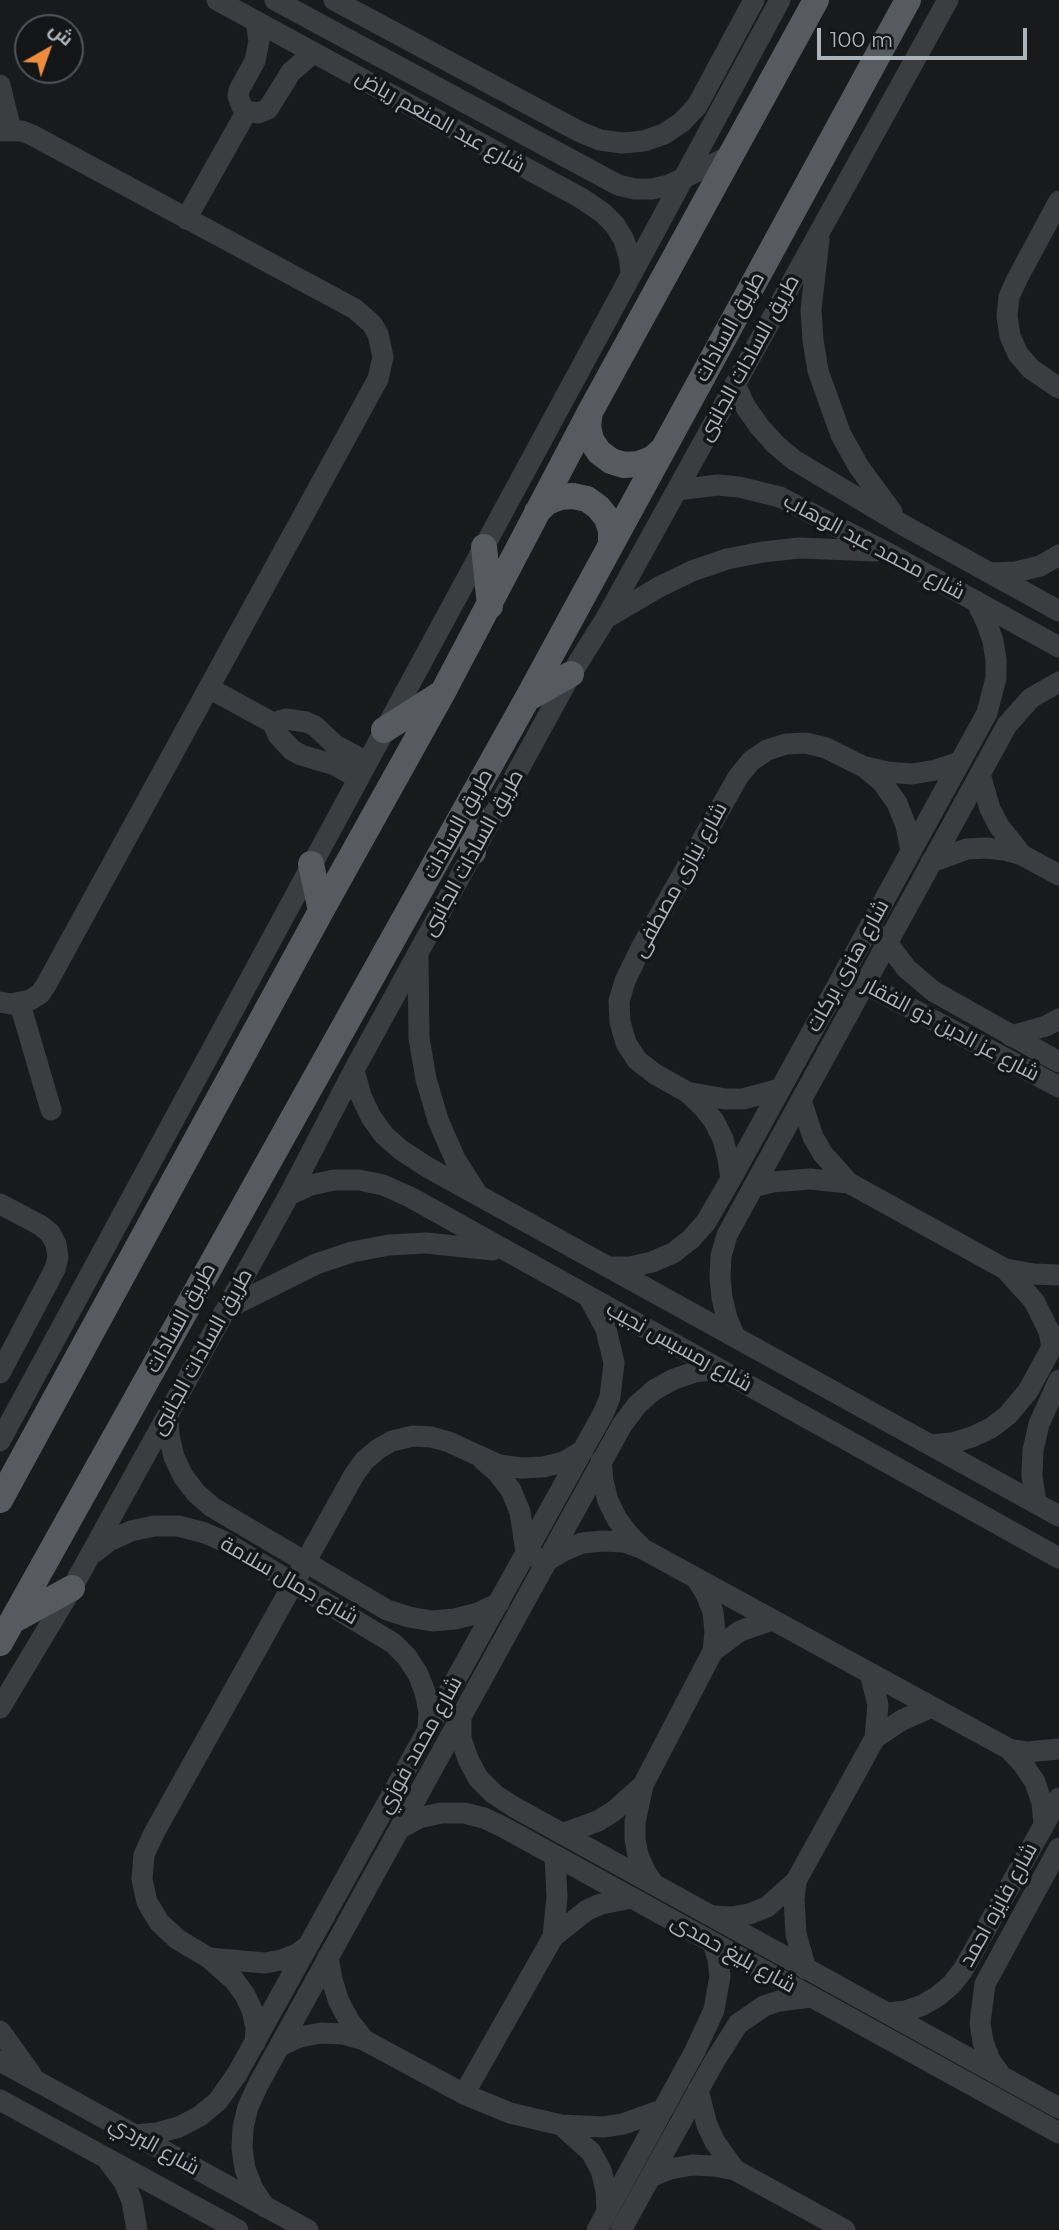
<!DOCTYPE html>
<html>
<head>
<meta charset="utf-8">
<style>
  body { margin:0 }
  #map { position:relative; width:1059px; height:2230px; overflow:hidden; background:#191a1c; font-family:Montserrat,Cairo,sans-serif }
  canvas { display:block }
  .north { position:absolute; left:14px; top:14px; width:70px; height:70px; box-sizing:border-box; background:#141517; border:2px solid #515559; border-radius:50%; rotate:40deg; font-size:19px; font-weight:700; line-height:28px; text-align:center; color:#acb4bb }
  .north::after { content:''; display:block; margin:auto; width:24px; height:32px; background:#ec8d41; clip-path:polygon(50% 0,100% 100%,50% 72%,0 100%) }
  .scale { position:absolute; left:817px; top:28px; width:210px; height:32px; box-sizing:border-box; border:4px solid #acb4bb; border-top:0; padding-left:9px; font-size:21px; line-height:24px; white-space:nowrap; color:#acb4bb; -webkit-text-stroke:5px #141517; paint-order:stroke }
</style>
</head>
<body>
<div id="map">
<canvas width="1059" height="2230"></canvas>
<div class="north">ش</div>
<div class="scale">100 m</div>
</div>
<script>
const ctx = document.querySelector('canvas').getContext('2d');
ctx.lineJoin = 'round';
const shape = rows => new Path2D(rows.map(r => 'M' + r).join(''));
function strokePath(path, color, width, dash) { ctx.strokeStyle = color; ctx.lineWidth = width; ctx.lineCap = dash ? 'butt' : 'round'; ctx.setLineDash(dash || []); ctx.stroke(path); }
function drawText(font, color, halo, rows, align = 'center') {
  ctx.font = font + ' Montserrat,Cairo,sans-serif'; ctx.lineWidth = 7; ctx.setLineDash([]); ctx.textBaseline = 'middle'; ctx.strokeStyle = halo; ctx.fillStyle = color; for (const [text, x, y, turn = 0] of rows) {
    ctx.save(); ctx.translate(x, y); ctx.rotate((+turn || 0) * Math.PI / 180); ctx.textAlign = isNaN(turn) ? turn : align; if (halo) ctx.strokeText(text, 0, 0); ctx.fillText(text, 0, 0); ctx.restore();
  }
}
strokePath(shape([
  [217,0,581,198,603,213,615,225,624,240,629,256,631,272],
  [275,0,618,185,635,189,652,189,669,185,730,156],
  [334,0,580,132,600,140,622,143,644,141,664,134,682,122,697,106,754,0],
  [256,21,259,41,255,61,239,90,238,96,242,107,247,111,258,113,268,109,291,72,313,53],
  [0,85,11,130],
  [0,131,22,131,32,135,355,309,372,324,378,334,383,357,378,379,46,985,40,994,30,1000,11,1004,0,1002],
  [1059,201,1017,279,1009,297,1007,316,1010,336,1018,354,1031,369,1059,388],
  [186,219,247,111],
  [819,240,811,309,813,340,818,371,841,435,859,467,892,512],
  [735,384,745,406,759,426,775,444,794,460,903,525,1059,611],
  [677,490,718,485,739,487,780,497,886,552,1059,647],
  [991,573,1016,572,1040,566,1059,555],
  [608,617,659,587,692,571,727,559,763,552,799,548,876,551],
  [209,688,273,723,278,735,292,750,301,755,335,765,358,778],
  [273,723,286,719,306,722,315,726,335,745,367,762],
  [864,767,882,782,897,803,906,826,911,851],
  [980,774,990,809,999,826,1022,855],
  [931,862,967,849,986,848,1004,850,1022,855,1059,875],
  [879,936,887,943,907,969,933,991,1059,1062],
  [418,957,419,1038,426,1079,438,1120,455,1159,476,1192],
  [852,977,1059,1087],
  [20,1004,51,1110],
  [1011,1036,1046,1026,1059,1019],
  [354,1070,361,1096,371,1117,384,1135,401,1150,427,1167,1059,1516],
  [687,1092,725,1099,743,1099,780,1089],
  [801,1100,813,1137,823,1154,849,1183,1005,1269,1034,1301,1049,1331,1052,1348],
  [731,1179,728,1159,723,1139,714,1121,702,1106,687,1092,655,1074,637,1060,626,1043,620,1022,619,1001,625,981,641,948,738,777,751,761,767,750,786,744,806,743,826,748,862,766,887,772,912,774,936,770,960,762],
  [753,1187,772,1182,810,1179,849,1183],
  [289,1195,311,1185,334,1180,359,1180,383,1185,410,1197,1059,1558],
  [0,1204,40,1225,50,1233,56,1244,58,1257,55,1269,0,1373],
  [609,1267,630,1267,652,1262,673,1253,691,1239,706,1222,731,1179,987,713,996,678,996,660,993,641,986,621,976,601],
  [1006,1269,1034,1274,1059,1275],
  [226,1309,316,1264,352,1252,389,1245,426,1243,493,1250],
  [735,1337,727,1318,722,1298,720,1277,721,1256,727,1235,1007,725,1031,698,1059,682],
  [168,1415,169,1436,174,1457,183,1476,196,1493,212,1507,387,1610,409,1617,432,1621,455,1619,478,1613,499,1603],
  [0,1441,780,0],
  [931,1445,952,1443,972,1437,991,1428,1008,1415,1028,1391,1058,1336],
  [483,1460,497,1472,511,1490,520,1512,526,1552,545,1562,563,1551,582,1543,603,1541,624,1542,643,1549,1009,1749,1023,1764,1035,1782,1042,1803,1044,1824],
  [601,1461,603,1481,608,1501,617,1519,629,1535,642,1548],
  [1036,1503,1032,1476,1033,1450,1039,1424,1059,1380],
  [95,1552,109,1541,131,1531,154,1526,178,1526,205,1533,223,1541,393,1643,407,1657,418,1674,425,1692,429,1712,428,1730],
  [713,1651,740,1631,772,1620],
  [0,1708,72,1588,289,1195,354,1070,504,796,571,674,606,618,948,0],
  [461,1716,461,1738,468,1759,478,1778,494,1794,514,1807,1059,2108],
  [875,1738,902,1720,932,1707],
  [1009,1749,1027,1752,1059,1749],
  [399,1829,419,1818,441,1813,464,1813,484,1818,503,1827,1059,2133],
  [562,1834,598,1821,614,1811,643,1785],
  [796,1881,794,1899,796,1934,806,1969],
  [653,1883,645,1871,638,1855,635,1839,635,1822,643,1785,713,1651,715,1632,713,1612,706,1594,696,1578],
  [714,1916,731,1917,749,1914,767,1907,796,1881,875,1738,878,1705,870,1673],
  [553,1937,557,1897,555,1856],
  [328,1957,332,1980,339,2002,350,2022,364,2040],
  [209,1958,265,1963,281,1960,297,1954,308,1946],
  [888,2013,906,2011,923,2005,938,1996,952,1984,963,1970,1059,1798],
  [0,2031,31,2074],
  [255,2043,256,2027,252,2010,245,1995,234,1980,209,1958,177,1939,159,1922,147,1902,142,1879,144,1855,154,1833,354,1475,364,1461,378,1449,392,1441,413,1436,431,1437,449,1442,499,1465,521,1468,543,1467,564,1462,582,1451],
  [280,2046,300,2037,321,2033,343,2034,364,2040,464,2094,510,2113,561,2125,603,2127,623,2124,662,2110],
  [0,2061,308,2230],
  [1000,2074,990,2060,983,2042,980,2023,985,1984,1059,1848],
  [698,2090,707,2125,715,2142,735,2170],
  [464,2094,553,1937,587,1910,601,1904,632,1898],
  [0,2100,238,2230],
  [561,2125,591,2152,601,2170,606,2190,607,2211],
  [133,2135,157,2133,179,2127,200,2116,218,2101,237,2074,604,1412,610,1397,614,1363,606,1329,588,1296],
  [109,2162,124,2182,132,2201,137,2230],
  [650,2177,670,2169,692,2165,714,2166,735,2170,845,2230],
  [265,2207,253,2189,245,2169,242,2148,243,2127,248,2107,258,2085,622,1425,637,1405,654,1390,674,1379,695,1372,718,1369],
  [597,2230,695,2051,714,2010,720,1976,718,1959,713,1943],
  [621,2230,714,2062,738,2024,764,2006,779,2001,811,1997]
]), '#3b3d40', 21);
strokePath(shape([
  [590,412,588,426,591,440,599,452,611,461,624,465,639,464,652,459,663,449],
  [537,512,547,502,560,497,573,496,587,499,598,507,607,518,611,531,611,545],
  [484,547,490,606],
  [527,699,571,674],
  [384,730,442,693],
  [471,802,473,852],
  [311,864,321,911],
  [0,1500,321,911,443,692,590,412,816,0],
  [12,1621,72,1588],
  [0,1643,527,699,908,0]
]), '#575a5f', 26);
drawText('21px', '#acb4bb', '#141517', [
  ["شارع عبد المنعم رياض",440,122,29],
  ["طريق السادات",730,327,-61],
  ["طريق السادات الجانبى",749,358,-61],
  ["شارع محمد عبد الوهاب",874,547,28],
  ["طريق السادات",458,824,-61],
  ["طريق السادات الجانبى",473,853,-61],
  ["شارع نيازى مصطفى",680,880,-61],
  ["شارع هنرى بركات",848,966,-61],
  ["شارع عز الدين ذو الفقار",951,1030,28],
  ["طريق السادات",181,1318,-61],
  ["شارع رمسيس نجيب",679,1347,29],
  ["طريق السادات الجانبى",202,1352,-61],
  ["شارع جمال سلامة",289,1581,30],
  ["شارع محمد فوزي",420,1745,-61],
  ["شارع فايزه احمد",999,1905,-61],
  ["شارع بليغ حمدى",733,1954,29],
  ["شارع البردي",154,2146,29]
]);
</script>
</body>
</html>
